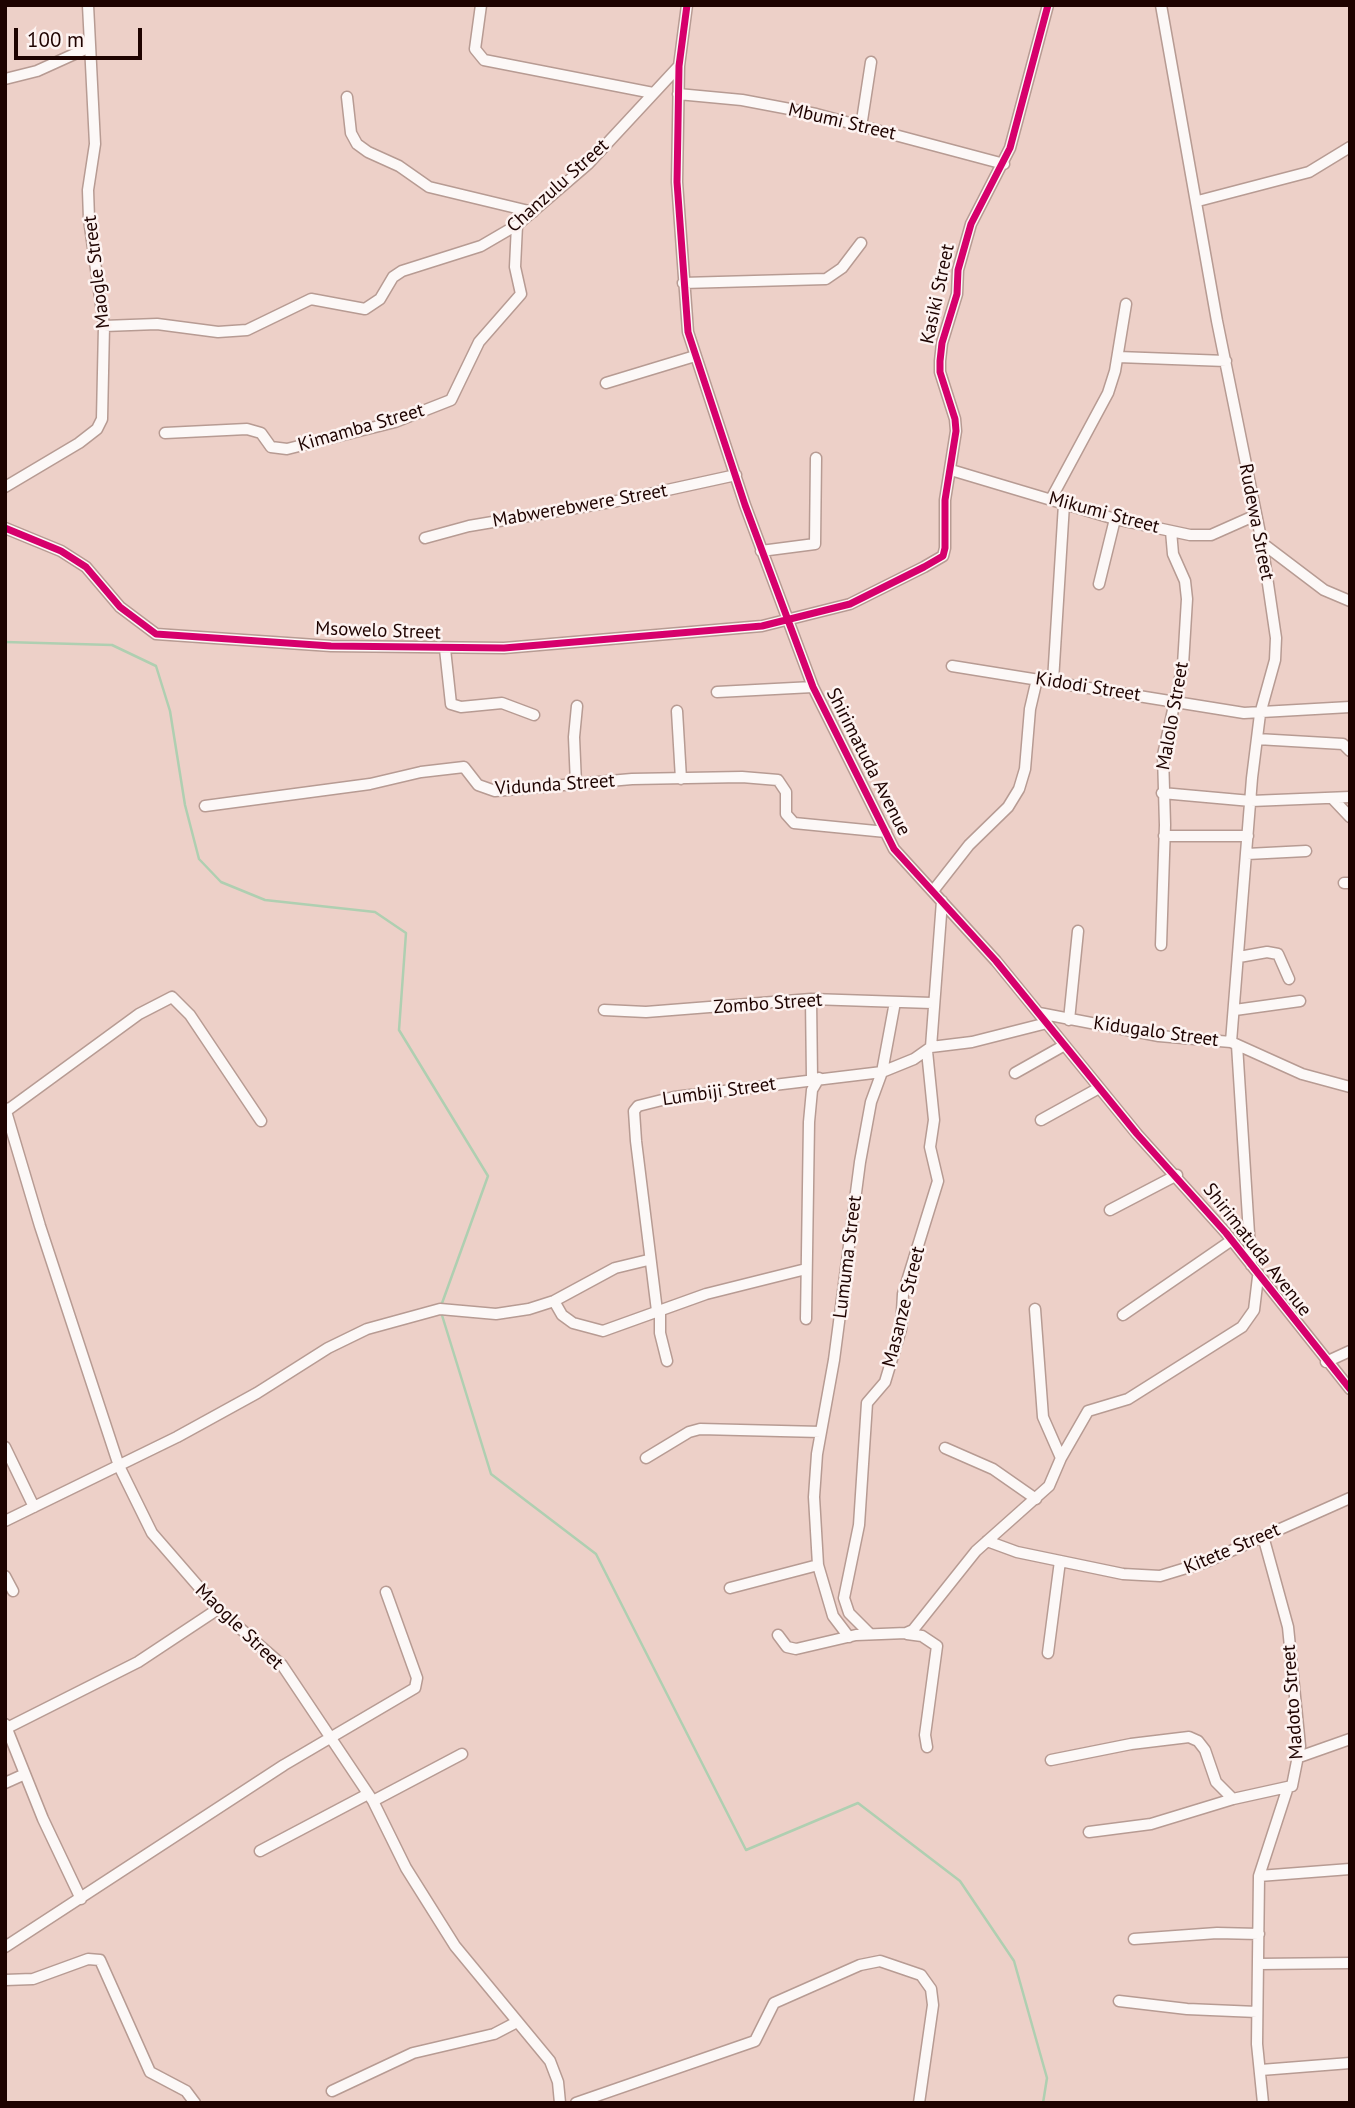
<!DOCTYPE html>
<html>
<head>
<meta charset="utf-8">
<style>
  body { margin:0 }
  #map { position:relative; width:1355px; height:2108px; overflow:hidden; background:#edd0c8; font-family:"PT Sans",sans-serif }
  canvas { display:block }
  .frame { position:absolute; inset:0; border:7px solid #1e0300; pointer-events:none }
  .scale { position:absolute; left:14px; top:28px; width:128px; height:32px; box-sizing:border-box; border:4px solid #1e0300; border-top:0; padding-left:9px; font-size:21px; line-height:24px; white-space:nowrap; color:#1e0300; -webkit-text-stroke:5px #fdf3f1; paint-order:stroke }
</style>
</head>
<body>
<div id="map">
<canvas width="1355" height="2108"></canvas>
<div class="frame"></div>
<div class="scale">100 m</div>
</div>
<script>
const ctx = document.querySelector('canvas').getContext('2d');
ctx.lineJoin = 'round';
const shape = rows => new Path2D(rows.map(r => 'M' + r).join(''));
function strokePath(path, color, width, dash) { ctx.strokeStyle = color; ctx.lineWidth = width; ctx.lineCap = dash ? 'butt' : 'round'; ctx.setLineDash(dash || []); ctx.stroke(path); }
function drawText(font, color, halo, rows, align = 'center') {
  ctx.font = font + ' "PT Sans",sans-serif'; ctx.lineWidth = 5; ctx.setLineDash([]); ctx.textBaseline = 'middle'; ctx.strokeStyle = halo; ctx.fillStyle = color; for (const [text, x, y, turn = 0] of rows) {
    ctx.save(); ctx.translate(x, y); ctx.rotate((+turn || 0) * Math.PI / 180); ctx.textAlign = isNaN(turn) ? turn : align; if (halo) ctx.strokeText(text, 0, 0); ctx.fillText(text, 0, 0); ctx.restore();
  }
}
strokePath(shape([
  [5,642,112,645,156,666,170,711,185,805,199,859,221,882,265,900,375,912,406,933,399,1030,488,1176,441,1306],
  [441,1312,491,1474,596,1554,746,1850,858,1803,960,1881,1014,1961,1047,2078,1043,2103]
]), '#afcfb1', 2.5);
const minor = shape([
  [481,5,475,49,484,60,653,93],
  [687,5,679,66,677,182,688,332,745,505,813,687,894,849,996,961,1137,1134,1226,1233,1350,1389],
  [1161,5,1217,321,1262,543,1276,638,1275,660,1260,714,1252,778,1231,1042],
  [5,79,37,71,90,47],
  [678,94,742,100,816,114,1004,164],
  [347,97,351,133,357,144,368,152,399,166,429,187,533,212],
  [861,127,871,62],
  [1198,201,1309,172,1350,147],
  [683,283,826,279,842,268,861,243],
  [104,326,157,324,218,332,247,330,311,299,365,309,380,299,393,277,402,271,481,246,517,225,588,164,679,66],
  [1118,357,1226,361],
  [606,383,695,356],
  [165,433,247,429,261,433,271,447,287,449,395,422,451,400,479,342,521,294,515,267,517,225],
  [951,470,1115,519,1190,535,1211,535,1256,515],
  [5,487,79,443,97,429,102,419,104,326,89,219,88,190,95,144,88,5],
  [1051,499,1108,393,1115,371,1126,304],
  [5,528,61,551,86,567,120,607,156,634,331,646,504,648,762,626,850,604,924,567,943,556,945,548,945,500,956,431,955,419,940,372,940,361,942,343,957,294,958,270,971,224,1010,148,1048,5],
  [425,538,469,526,617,501,736,475],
  [1262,543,1324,590,1350,601],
  [761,551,815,544,816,458],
  [1099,584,1115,519],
  [445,649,451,704,461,707,502,703,534,715],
  [952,666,1244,713,1350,707],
  [1053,681,1064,504],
  [717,692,813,687],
  [677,711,681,779],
  [1257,739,1343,744,1350,751],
  [576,784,574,737,577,706],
  [1162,793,1251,801,1350,797],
  [1332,798,1350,817],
  [205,806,370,784,421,772,464,767,478,785,495,791,632,779,742,777,778,780,786,792,786,814,794,823,886,832],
  [1164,836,1248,836],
  [1247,854,1306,851],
  [1344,883,1350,883],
  [933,891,969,845,1008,807,1019,789,1025,769,1030,709,1037,679],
  [1161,945,1165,825,1163,755,1183,665,1187,599,1185,581,1173,554,1171,531],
  [1239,957,1267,952,1278,954,1289,979],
  [811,999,812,1078],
  [604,1010,646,1012,811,999,932,1003],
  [1235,1010,1300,1001],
  [1039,1013,1159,1036,1231,1042,1302,1074,1350,1087],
  [1069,1020,1078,931],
  [1237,1045,1251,1265],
  [931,1047,972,1042,1047,1023],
  [1015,1073,1063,1046],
  [5,1108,40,1226,119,1466,152,1533,218,1609,282,1665,373,1801,406,1868,455,1946,550,2061,558,2082,560,2103],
  [5,1112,139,1014,172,997,190,1015,261,1121],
  [1041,1120,1099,1088],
  [1110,1210,1177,1175],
  [554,1301,562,1315,573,1323,603,1331,706,1294,806,1269],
  [1035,1309,1043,1417,1061,1458],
  [660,1310,660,1333,667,1361],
  [657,1311,636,1141,634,1111,638,1106,674,1097,882,1072,895,1002],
  [1123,1315,1232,1240],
  [806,1319,809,1122,812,1090,819,1078],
  [1326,1362,1350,1351],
  [5,1447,34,1507],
  [945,1448,993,1469,1036,1499],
  [646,1458,689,1432,700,1429,821,1432],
  [5,1521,177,1437,257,1393,328,1348,367,1329,440,1309,496,1314,529,1309,554,1301,615,1268,648,1260],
  [987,1541,1017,1552,1123,1574,1160,1576,1206,1562,1350,1498],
  [5,1576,13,1591],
  [730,1588,818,1565],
  [869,1633,849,1613,844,1598,859,1525,867,1403,885,1382,901,1329,903,1294,938,1181,930,1147,934,1120,927,1051],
  [907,1634,922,1636,937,1646,925,1735,927,1747],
  [778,1635,787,1647,796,1649,856,1635,906,1633,913,1630,976,1551,1049,1486,1061,1458,1088,1411,1128,1399,1242,1327,1254,1310,1258,1277],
  [849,1637,833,1616,818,1565,814,1497,817,1454,834,1360,860,1162,871,1102,882,1072,914,1059,931,1047,942,901],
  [1048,1653,1060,1561],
  [5,1724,43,1819,81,1899],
  [7,1728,138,1662,218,1609],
  [1299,1757,1350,1739],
  [1051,1760,1131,1744,1189,1737,1198,1741,1205,1750,1216,1782,1233,1799],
  [5,1783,25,1774],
  [373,1801,462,1754],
  [1089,1832,1151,1824,1233,1799,1292,1786,1300,1746,1288,1627,1263,1536],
  [260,1851,368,1794],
  [1259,1876,1350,1869],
  [1134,1939,1217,1933,1259,1934],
  [5,1947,284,1765,415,1688,417,1678,386,1592],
  [1258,1964,1350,1963],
  [5,1980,33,1979,88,1959,100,1960,150,2072,186,2091,195,2103],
  [1119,2001,1187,2009,1257,2012],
  [1261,2070,1350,2063],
  [332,2091,413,2053,494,2034,517,2022],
  [576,2103,755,2041,774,2003,860,1965,880,1961,921,1975,931,1989,933,2005,919,2103],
  [1263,2103,1257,2044,1259,1876,1287,1790]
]);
strokePath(minor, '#b79b93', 13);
strokePath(minor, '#fcf8f7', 10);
strokePath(shape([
  [687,5,679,66,677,182,688,332,745,505,813,687,894,849,996,961,1137,1134,1226,1233,1350,1389],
  [5,528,61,551,86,567,120,607,156,634,331,646,504,648,762,626,850,604,924,567,943,556,945,548,945,500,956,431,955,419,940,372,940,361,942,343,957,294,958,270,971,224,1010,148,1048,5]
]), '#d6006c', 7);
drawText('19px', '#1e0300', '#fdf3f1', [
  ["Mbumi Street",842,122,13],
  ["Chanzulu Street",558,186,-42],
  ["Maogle Street",97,272,-97],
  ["Kasiki Street",938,294,-78],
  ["Kimamba Street",361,428,-16],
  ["Mabwerebwere Street",580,506,-10],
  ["Mikumi Street",1104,513,15],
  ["Rudewa Street",1256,522,79],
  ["Msowelo Street",378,631,2],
  ["Kidodi Street",1088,687,9],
  ["Malolo Street",1173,716,-80],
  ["Shirimatuda Avenue",868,762,63],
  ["Vidunda Street",555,785,-4],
  ["Zombo Street",768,1004,-4],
  ["Kidugalo Street",1156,1032,8],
  ["Lumbiji Street",719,1092,-8],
  ["Shirimatuda Avenue",1257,1250,52],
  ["Lumuma Street",848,1257,-83],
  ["Masanze Street",904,1307,-76],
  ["Kitete Street",1232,1549,-23],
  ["Maogle Street",239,1627,44],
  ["Madoto Street",1293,1702,-94]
]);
</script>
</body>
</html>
